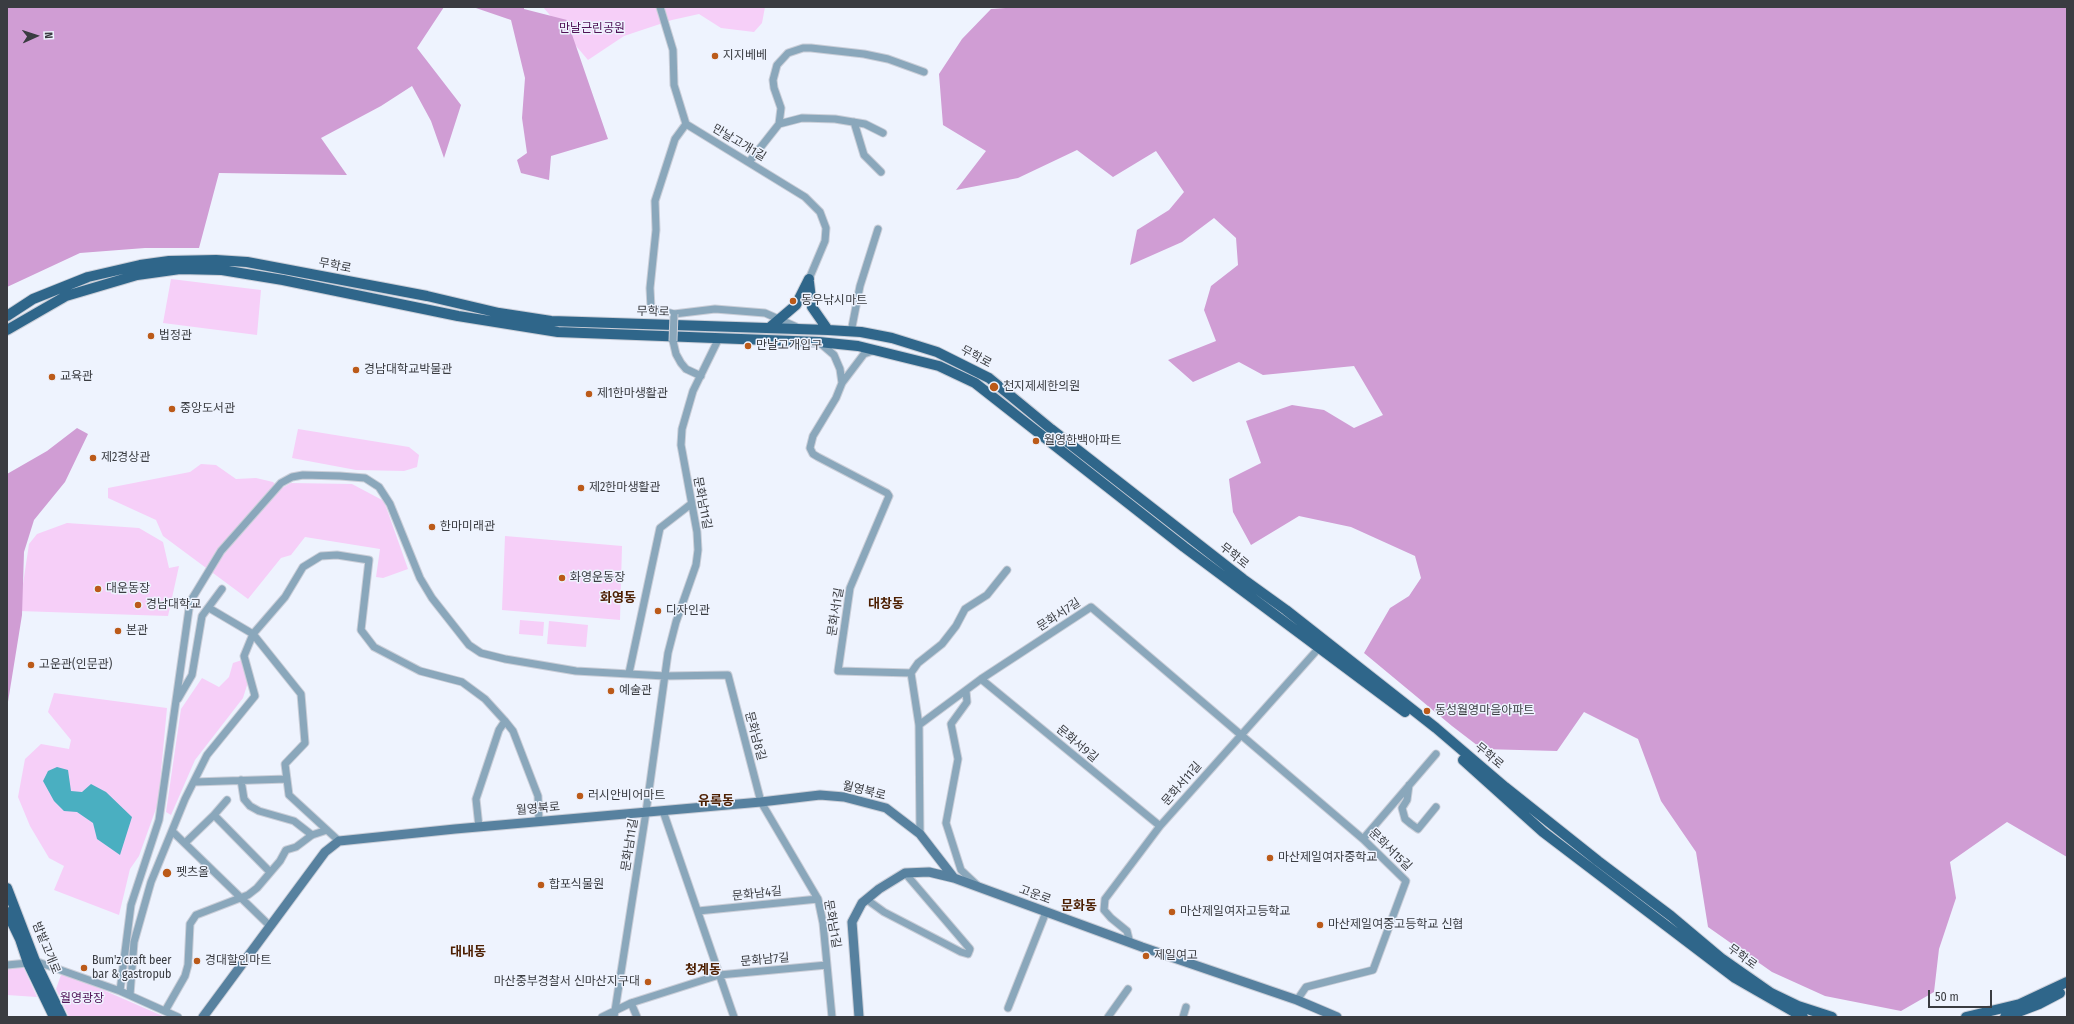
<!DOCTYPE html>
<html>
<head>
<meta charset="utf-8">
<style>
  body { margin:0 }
  #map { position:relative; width:2074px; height:1024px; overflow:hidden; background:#eef3fe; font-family:"Fira Sans Condensed",sans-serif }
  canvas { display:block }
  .frame { position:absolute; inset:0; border:8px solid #3a3c41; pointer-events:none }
  .north { position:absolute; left:16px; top:16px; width:40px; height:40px; -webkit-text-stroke:3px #eef3fe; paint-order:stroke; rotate:87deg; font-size:11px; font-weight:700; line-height:16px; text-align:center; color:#3a3c41 }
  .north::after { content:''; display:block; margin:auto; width:14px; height:18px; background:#3a3c41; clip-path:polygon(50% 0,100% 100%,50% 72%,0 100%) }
  .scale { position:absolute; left:1928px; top:990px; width:64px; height:18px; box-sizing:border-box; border:2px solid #3a3c41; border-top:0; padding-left:5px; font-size:12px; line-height:14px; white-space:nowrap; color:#3a3c41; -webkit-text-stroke:3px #eef3fe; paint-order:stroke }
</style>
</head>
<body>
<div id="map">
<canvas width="2074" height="1024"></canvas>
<div class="frame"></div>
<div class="north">N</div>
<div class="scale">50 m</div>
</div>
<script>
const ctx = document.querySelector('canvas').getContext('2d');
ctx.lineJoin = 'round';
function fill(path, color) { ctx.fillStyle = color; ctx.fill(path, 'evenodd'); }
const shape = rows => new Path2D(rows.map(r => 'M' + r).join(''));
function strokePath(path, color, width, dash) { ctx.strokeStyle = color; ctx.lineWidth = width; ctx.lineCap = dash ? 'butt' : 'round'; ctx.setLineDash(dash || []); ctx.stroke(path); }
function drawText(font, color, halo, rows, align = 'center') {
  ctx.font = font + ' "Fira Sans Condensed","Noto Sans KR",sans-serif'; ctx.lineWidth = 3; ctx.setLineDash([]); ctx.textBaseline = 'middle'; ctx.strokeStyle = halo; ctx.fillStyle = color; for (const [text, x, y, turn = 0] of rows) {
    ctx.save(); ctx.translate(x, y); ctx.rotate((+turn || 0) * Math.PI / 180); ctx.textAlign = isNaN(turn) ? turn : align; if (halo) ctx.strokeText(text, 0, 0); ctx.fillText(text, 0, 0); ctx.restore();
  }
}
fill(shape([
  [543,7,765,7,762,23,754,32,721,28,699,14,672,20,624,36,588,60],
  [171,279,261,290,257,335,163,323],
  [298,429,409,447,419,455,417,467,404,471,356,470,292,458],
  [201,464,216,465,236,479,256,478,273,482,280,489,291,483,352,484,384,501,408,569,383,578,376,577,380,549,305,537,291,555,281,558,248,599,163,536,156,520,108,498,108,488,190,472],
  [67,523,139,528,163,542,169,568,179,566,168,616,19,611,29,544,37,534],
  [505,536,622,546,620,620,502,610],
  [520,620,544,622,543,636,519,634],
  [549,621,588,625,586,647,547,644],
  [242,660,248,682,243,698,195,760,171,815,166,812,181,709,202,678,219,687,229,677,233,663],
  [54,693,167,708,158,803,139,856,130,869,119,915,54,890,64,866,49,858,30,826,18,797,25,759,41,744,69,749,71,740,48,712],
  [23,966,37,997,7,995,7,968],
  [62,972,165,1017,69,1017,56,989]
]), '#f6cff8');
fill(shape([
  [7,7,444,7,417,48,461,105,444,158,431,121,412,86,381,106,321,138,347,175,219,173,199,248,145,248,80,253,7,287],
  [473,7,524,7,524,9,567,20,608,139,551,156,549,180,521,173,517,160,527,153,522,118,525,78,511,20],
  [1020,7,2067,7,2067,857,2007,822,1950,862,1956,898,1939,949,1934,992,1901,1011,1825,996,1772,972,1708,927,1696,852,1661,801,1638,739,1584,712,1557,751,1482,749,1452,726,1364,653,1390,608,1409,596,1421,578,1415,556,1351,527,1299,516,1251,545,1233,512,1229,479,1261,463,1246,421,1292,405,1324,410,1354,428,1383,415,1354,366,1263,375,1239,362,1193,382,1168,360,1216,341,1204,310,1211,286,1238,265,1236,238,1214,218,1182,242,1130,265,1137,230,1169,210,1184,192,1156,151,1113,177,1077,150,1018,178,956,190,986,151,943,125,939,74,962,39,991,9],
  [77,428,88,434,65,482,34,520,24,552,22,615,7,708,7,474,47,451]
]), '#d09dd4');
fill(shape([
  [57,767,68,770,71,791,82,792,91,784,106,792,132,817,120,855,97,839,93,823,77,812,64,811,54,801,43,781,48,771]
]), '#4aafc1');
const minor = shape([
  [660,7,673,50,674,85,686,124,805,197,820,212,826,228,825,241,809,279],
  [854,122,864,155,881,172],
  [686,124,675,139,655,201,656,230,650,288,651,308,674,314,715,309,765,313,799,328],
  [779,124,802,118,835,119,865,124,883,133],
  [749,162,779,124,781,108,774,88,773,80,777,65,788,53,803,48,811,48,864,54,888,59,924,72],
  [851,332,860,286,878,229],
  [673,341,676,354,681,363,686,369,701,376],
  [820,343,834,355,840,369,842,383],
  [875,350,864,354,842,383,836,398,813,436,810,448,813,454,818,457,887,493,889,496,850,588,838,671,911,673],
  [209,608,253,634,301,694,305,743,285,764,289,795,339,841],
  [629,673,660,528,691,504],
  [911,673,919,725,920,834],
  [911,673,918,663,942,644,956,626,965,609,987,595,1007,570],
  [981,679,1160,826],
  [966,691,967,702,951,724,958,759,946,823,961,870,977,885],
  [178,699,192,675,202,616,222,589],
  [919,725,981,679,1091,607,1363,839,1406,881,1373,970,1306,987,1297,1000],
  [241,780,244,799,250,806,259,811,294,821,312,835],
  [194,782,287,779],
  [1409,785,1407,800,1402,808,1405,819,1411,824,1418,829,1436,807],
  [663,811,734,1017],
  [214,815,227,800],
  [479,827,476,799,499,730,505,721],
  [172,831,270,926],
  [1363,839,1436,754],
  [185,843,214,815,270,872],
  [866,899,884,912,961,952,968,954,970,949,905,873],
  [698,911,818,899],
  [1130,943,1127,931,1111,918,1104,910,1105,899,1160,826,1318,649],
  [35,961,120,991,178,1017],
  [7,965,28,963],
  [120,991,131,905,159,820,190,602,221,551,281,483,292,477,303,475,340,476,365,478,379,487,390,504,420,578,432,598,469,645,481,653,505,659,576,671,665,676,728,675,761,802,818,899,823,923,832,1017],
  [130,995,134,942,151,882,185,799,207,755,255,696,244,656,253,634,285,597,303,567,321,556,337,555,369,560,361,630,374,647,420,671,462,682,485,699,505,721,513,731,538,796,539,821],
  [631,1003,637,1017],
  [1008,1008,1046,912],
  [165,1011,185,976,188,965,190,924,196,915,248,895,257,888,280,861,286,850,296,847,312,835,327,830],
  [602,1017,631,1003,719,975,827,965],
  [614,1017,646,812,668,653,676,622,696,565,698,550,697,532,681,445,682,429,693,391,719,338],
  [1108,1017,1128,989],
  [1183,1017,1186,1007]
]);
const secondary = shape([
  [203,1017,325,852,339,841,455,829,761,802,820,795,844,797,886,808,920,834,954,878],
  [859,1017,852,922,862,903,879,889,905,873,929,872,954,878,1142,947,1297,1000,1337,1017]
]);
const primary = shape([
  [809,282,812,307,828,330],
  [7,316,33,299,88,277,140,265,169,261,216,260,247,262,427,296,499,313,551,321,828,330,861,332,892,338,937,352,989,378,1051,429,1243,579,1286,610,1436,728,1505,787,1598,861,1671,916,1721,958,1771,993,1798,1006,1832,1017],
  [769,328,796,305,809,279],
  [7,330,66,296,137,275,180,269,222,270,283,280,458,316,558,332,819,342,858,346,939,366,975,383,1184,547,1405,712],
  [1463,760,1543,832,1735,978,1803,1017],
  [7,888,35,961,62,1017],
  [7,912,20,939,28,963,54,1017],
  [1966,1017,2020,1004,2067,982],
  [2005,1017,2039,1004,2060,993]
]);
strokePath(minor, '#caced8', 9);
strokePath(secondary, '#caced8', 11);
strokePath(primary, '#caced8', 12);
strokePath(minor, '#8aa7bb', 7);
strokePath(secondary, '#57819f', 9);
strokePath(primary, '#2f668a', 10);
const minorBridge = shape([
  [673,341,674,314]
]);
strokePath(minorBridge, '#caced8', 9, []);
strokePath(minorBridge, '#8aa7bb', 7);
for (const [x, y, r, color] of [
  [715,56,4,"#bb5a19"],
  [793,301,4,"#bb5a19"],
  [151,336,4,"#bb5a19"],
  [748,346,4,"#bb5a19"],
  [356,370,4,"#bb5a19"],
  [52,377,4,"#bb5a19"],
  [994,387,5,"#bb5a19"],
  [589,394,4,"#bb5a19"],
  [172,409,4,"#bb5a19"],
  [1036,441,4,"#bb5a19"],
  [93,458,4,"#bb5a19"],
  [581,488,4,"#bb5a19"],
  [432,527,4,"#bb5a19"],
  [562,578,4,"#bb5a19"],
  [98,589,4,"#bb5a19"],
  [138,605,4,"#bb5a19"],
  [658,611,4,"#bb5a19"],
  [118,631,4,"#bb5a19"],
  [31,665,4,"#bb5a19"],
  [611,691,4,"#bb5a19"],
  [1427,711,4,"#bb5a19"],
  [580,796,4,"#bb5a19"],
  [1270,858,4,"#bb5a19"],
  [167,873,5,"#bb5a19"],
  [541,885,4,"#bb5a19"],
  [1172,912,4,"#bb5a19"],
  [1320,925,4,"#bb5a19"],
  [1146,956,4,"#bb5a19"],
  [197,961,4,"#bb5a19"],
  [84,968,4,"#bb5a19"],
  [648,982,4,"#bb5a19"]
]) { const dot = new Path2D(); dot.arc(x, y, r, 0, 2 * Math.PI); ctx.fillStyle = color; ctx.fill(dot); strokePath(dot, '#eef3fe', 1.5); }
drawText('12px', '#501256', '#eef3fe', [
  ["만날근린공원",592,29],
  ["월영광장",82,999]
]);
drawText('12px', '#3a3c41', '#eef3fe', [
  ["지지베베",723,56],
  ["동우낚시마트",801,301],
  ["법정관",159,336],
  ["만날고개입구",756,346],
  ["경남대학교박물관",364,370],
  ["교육관",60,377],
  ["천지제세한의원",1003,387],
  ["제1한마생활관",597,394],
  ["중앙도서관",180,409],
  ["월영한백아파트",1044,441],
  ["제2경상관",101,458],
  ["제2한마생활관",589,488],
  ["한마미래관",440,527],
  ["화영운동장",570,578],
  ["대운동장",106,589],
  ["경남대학교",146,605],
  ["디자인관",666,611],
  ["본관",126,631],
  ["고운관(인문관)",39,665],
  ["예술관",619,691],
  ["동성월영마을아파트",1435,711],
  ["러시안비어마트",588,796],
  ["마산제일여자중학교",1278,858],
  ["펫츠올",176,873],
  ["합포식물원",549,885],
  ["마산제일여자고등학교",1180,912],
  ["마산제일여중고등학교 신협",1328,925],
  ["제일여고",1154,956],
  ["Bum'z craft beer",92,961],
  ["bar & gastropub",92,975],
  ["경대할인마트",205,961],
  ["마산중부경찰서 신마산지구대",640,982,"right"]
], 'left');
drawText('12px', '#3a3c41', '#eef3fe', [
  ["만날고개1길",739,143,31],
  ["무학로",335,266,11],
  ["무학로",653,312,1],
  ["무학로",976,357,28],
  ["문화남11길",702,503,79],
  ["무학로",1234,556,39],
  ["문화서1길",836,612,-81],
  ["문화서7길",1059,615,-33],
  ["문화남8길",755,736,75],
  ["문화서9길",1077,744,40],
  ["무학로",1489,756,40],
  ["문화서11길",1182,784,-49],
  ["월영북로",864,791,14],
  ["월영북로",538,809,-5],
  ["문화남11길",630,845,-81],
  ["문화서15길",1390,850,44],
  ["문화남4길",757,894,-6],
  ["고운로",1035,895,20],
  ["문화남1길",832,924,80],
  ["밤밭고개로",46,948,68],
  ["무학로",1742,957,36],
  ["문화남7길",765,960,-5]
]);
drawText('bold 13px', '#4c1e00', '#eef3fe', [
  ["화영동",618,598],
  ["대창동",886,604],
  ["유록동",716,801],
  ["문화동",1079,906],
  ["대내동",468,952],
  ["청계동",703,970]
]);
</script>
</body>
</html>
